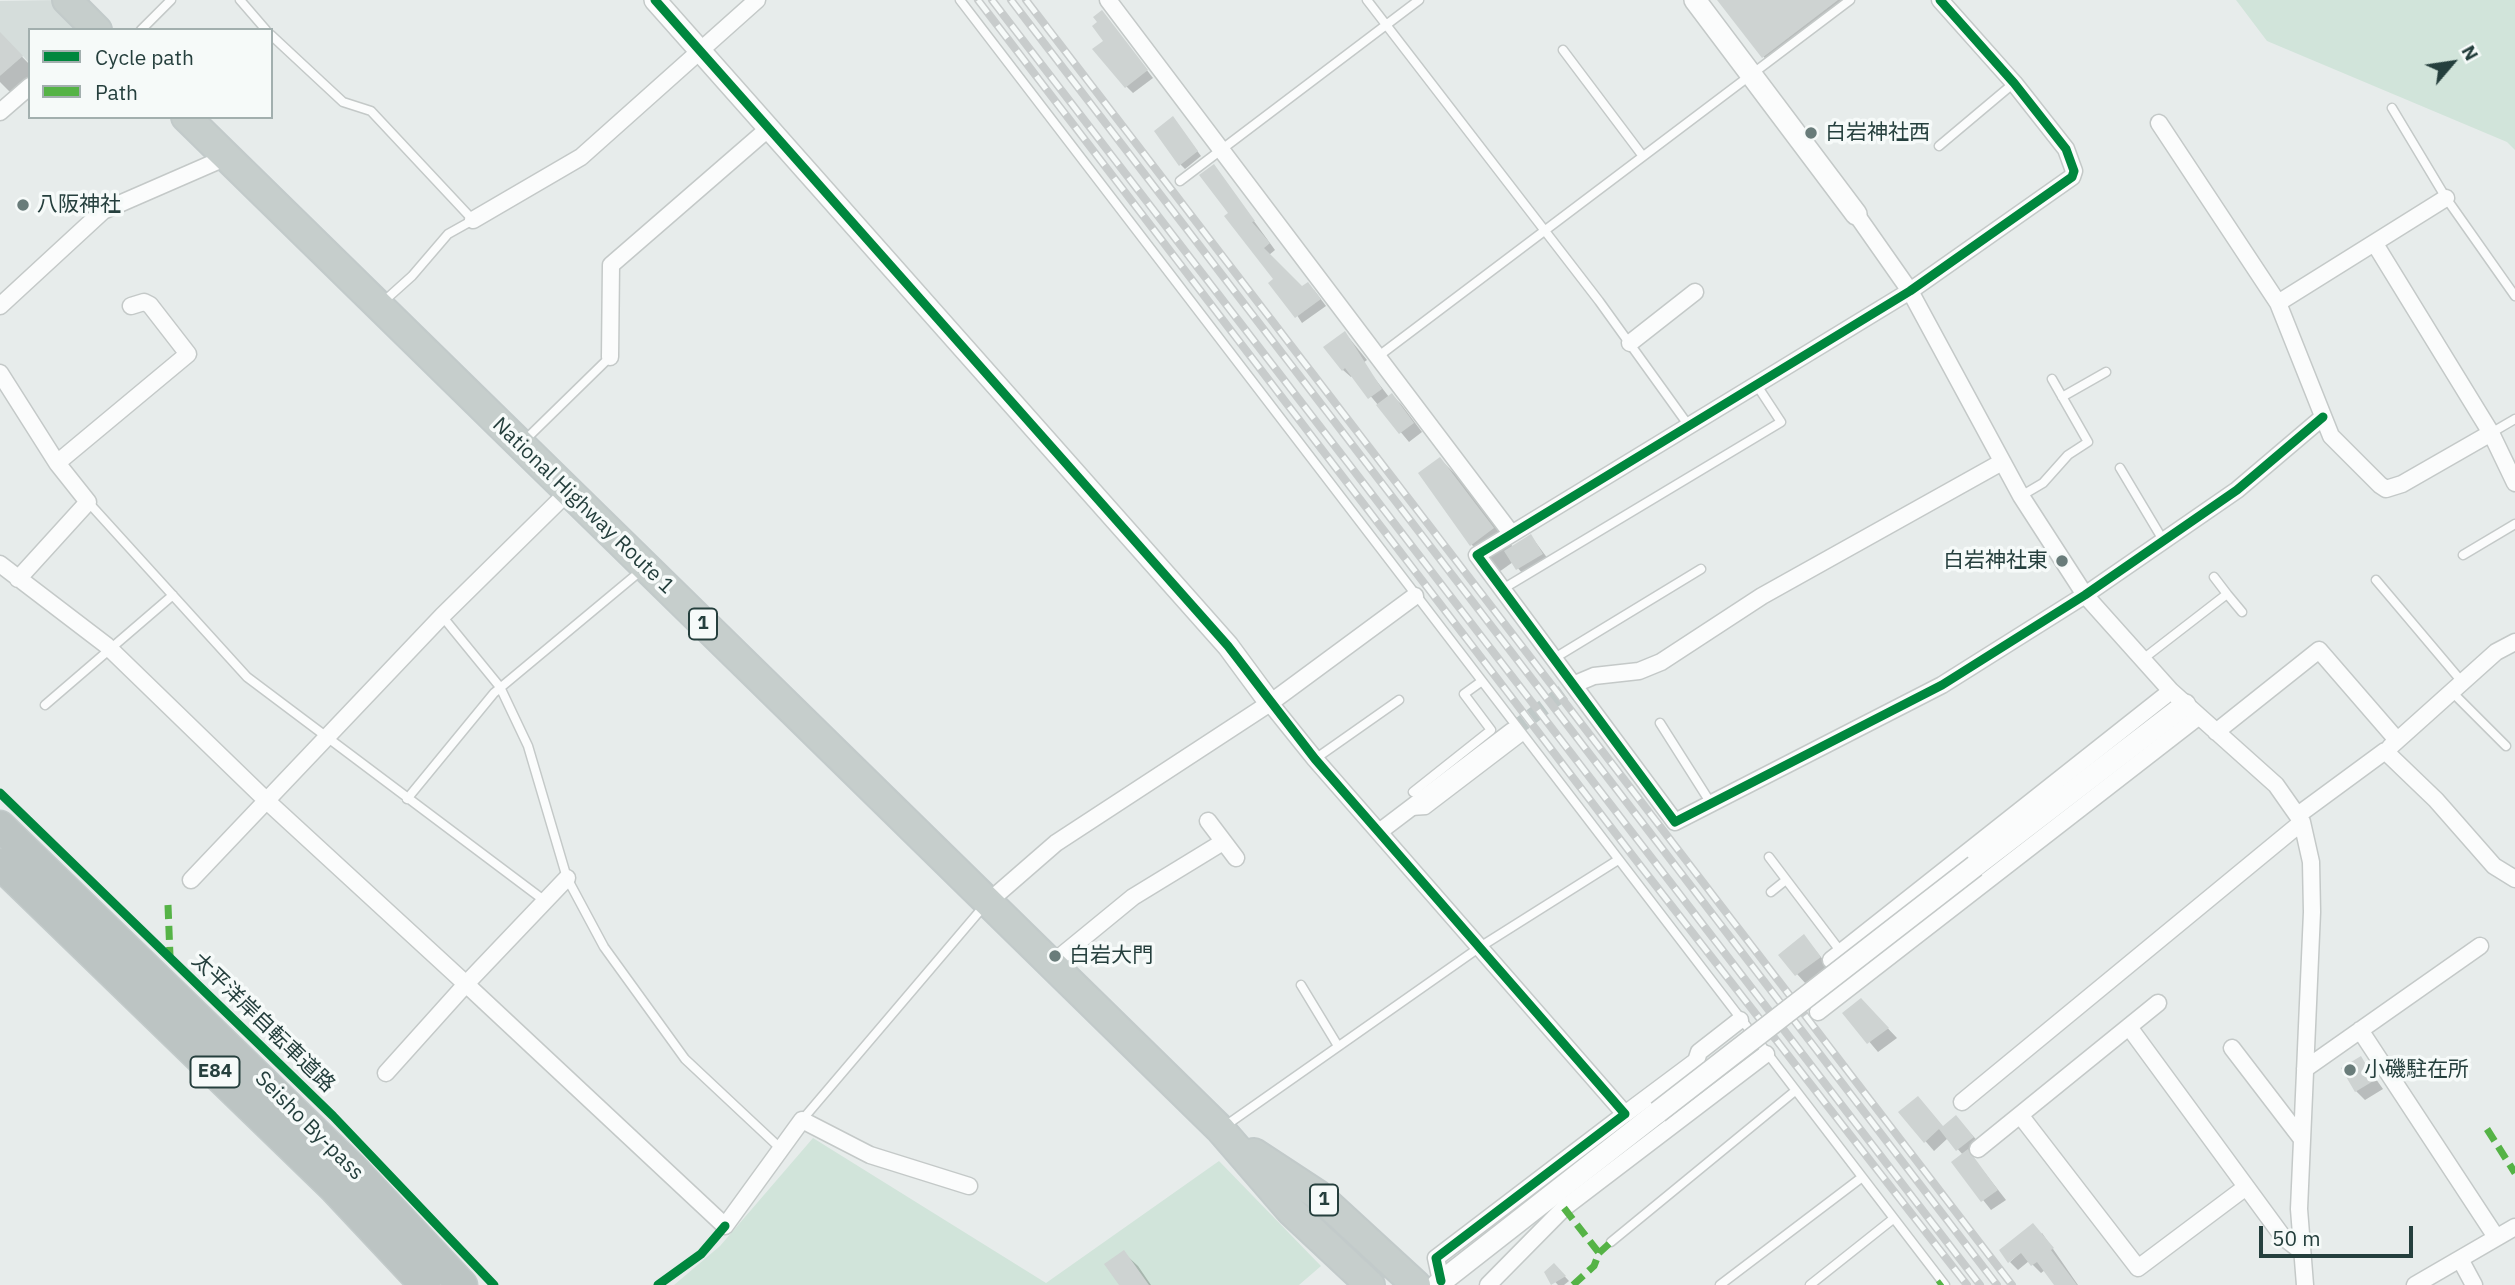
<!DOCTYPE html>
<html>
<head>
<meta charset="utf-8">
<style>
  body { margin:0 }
  #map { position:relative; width:2515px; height:1285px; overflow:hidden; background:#e7eceb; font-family:"IBM Plex Sans",sans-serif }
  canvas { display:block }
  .legend { position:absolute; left:28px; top:28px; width:245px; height:91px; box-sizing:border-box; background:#f6faf9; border:2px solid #a2afae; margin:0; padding:9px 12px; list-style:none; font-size:21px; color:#253f3d }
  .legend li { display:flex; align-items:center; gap:14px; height:35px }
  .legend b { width:35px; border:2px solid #a2afae }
  .north { position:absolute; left:2417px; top:28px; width:70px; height:70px; -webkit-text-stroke:5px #f6faf9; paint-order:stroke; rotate:61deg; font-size:19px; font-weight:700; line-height:28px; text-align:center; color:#253f3d }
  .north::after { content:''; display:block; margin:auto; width:24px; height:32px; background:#253f3d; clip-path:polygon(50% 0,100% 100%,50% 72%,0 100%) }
  .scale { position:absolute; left:2259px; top:1226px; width:154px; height:32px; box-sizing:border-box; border:4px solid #253f3d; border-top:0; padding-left:9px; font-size:21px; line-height:24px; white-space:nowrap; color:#253f3d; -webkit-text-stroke:5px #f6faf9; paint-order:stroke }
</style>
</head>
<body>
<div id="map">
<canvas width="2515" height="1285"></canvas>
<ul class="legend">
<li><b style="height:9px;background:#00873e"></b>Cycle path</li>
<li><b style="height:9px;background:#55b346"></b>Path</li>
</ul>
<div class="north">N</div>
<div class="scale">50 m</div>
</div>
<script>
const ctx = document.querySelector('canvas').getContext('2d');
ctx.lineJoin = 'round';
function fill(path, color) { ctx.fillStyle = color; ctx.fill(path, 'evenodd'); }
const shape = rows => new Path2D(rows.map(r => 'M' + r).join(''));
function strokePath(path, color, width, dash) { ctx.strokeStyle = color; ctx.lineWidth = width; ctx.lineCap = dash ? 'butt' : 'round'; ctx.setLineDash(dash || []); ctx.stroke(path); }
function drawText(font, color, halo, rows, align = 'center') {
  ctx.font = font + ' "IBM Plex Sans","Noto Sans JP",sans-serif'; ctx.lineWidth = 7; ctx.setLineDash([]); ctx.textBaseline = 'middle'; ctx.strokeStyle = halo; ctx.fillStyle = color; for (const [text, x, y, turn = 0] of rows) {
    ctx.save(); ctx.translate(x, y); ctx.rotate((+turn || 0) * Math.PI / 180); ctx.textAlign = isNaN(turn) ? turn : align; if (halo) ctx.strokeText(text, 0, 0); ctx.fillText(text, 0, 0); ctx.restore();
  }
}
fill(shape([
  [60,0,84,30,30,30,30,64,23,56,0,76,0,1]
]), '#d5dddb');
fill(shape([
  [2236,0,2515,0,2515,150,2507,142,2267,41],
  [813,1138,1046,1283,1219,1161,1321,1266,1299,1285,674,1285,720,1246]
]), '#d1e4da');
fill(shape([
  [1719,0,1847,0,1767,61],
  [1102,12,1153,78,1133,93,1126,86,1105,41,1099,22],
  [0,34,30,65,30,76,11,93,0,82],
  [1176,122,1201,156,1185,169,1181,165],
  [1214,166,1275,250,1269,255,1302,288,1314,290,1326,306,1302,323,1231,213],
  [1345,333,1367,360,1363,363,1389,397,1392,395,1401,404,1422,432,1409,442,1353,375,1351,377,1343,370],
  [1440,459,1467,486,1513,547,1531,536,1551,563,1526,578,1513,562,1499,572,1472,545],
  [1804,936,1829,967,1806,984,1780,955],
  [1861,1000,1897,1038,1878,1052,1845,1013],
  [2361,1058,2383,1089,2365,1100,2356,1091],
  [1901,1113,1943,1128,1956,1117,1982,1146,1971,1155,2006,1200,1991,1210,1953,1162,1963,1155,1948,1138,1934,1151],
  [2042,1233,2078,1285,2056,1285,2045,1270,2041,1273,2029,1261,2018,1270,2010,1262],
  [1124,1253,1138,1266,1151,1285,1121,1285],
  [1554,1265,1569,1281,1564,1285,1558,1285,1546,1272]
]), '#0003');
fill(shape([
  [1717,0,1838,0,1762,58],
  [1102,10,1148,70,1125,88,1092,49,1103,41,1092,26,1097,22,1093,17],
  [0,32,23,56,0,76],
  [1173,116,1198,151,1179,166,1154,131],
  [1214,164,1255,221,1252,222,1270,243,1264,248,1302,286,1308,282,1321,299,1295,318,1268,283,1273,279,1224,216,1228,213,1199,175],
  [1345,331,1382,389,1368,399,1345,368,1342,371,1323,347],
  [1392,393,1414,423,1399,434,1376,405],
  [1440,457,1494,528,1470,546,1418,473],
  [1531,534,1543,554,1516,570,1504,551],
  [1804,934,1821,957,1795,976,1778,955],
  [1861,998,1889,1028,1867,1044,1842,1013],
  [2361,1056,2375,1080,2355,1092,2341,1068],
  [1918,1096,1943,1126,1956,1115,1974,1137,1956,1151,1939,1129,1924,1143,1898,1112],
  [1968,1149,1998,1190,1981,1202,1951,1162],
  [2033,1223,2054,1248,2051,1250,2077,1285,2054,1285,2037,1262,2031,1266,2021,1253,2008,1263,1999,1250],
  [1124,1250,1149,1285,1119,1285,1104,1264],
  [1554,1263,1566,1276,1551,1285,1544,1272]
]), '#ced3d2');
strokePath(shape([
  [1512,731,1575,684]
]), '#c0c9c8', 16, [16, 8]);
const service = shape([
  [240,0,266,30],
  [960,0,1945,1285],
  [1367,0,1599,301,1689,426],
  [141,30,171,0],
  [271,35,343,102,371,111,473,220,448,234,412,276,383,302],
  [1563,50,1642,155],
  [2392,108,2446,198,2515,296],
  [1939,146,2014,83],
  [1180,181,1419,0],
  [1380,355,1850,0],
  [2062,397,2106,372],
  [2491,433,2515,419],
  [524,441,610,357],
  [2120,468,2163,540],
  [2021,496,2043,483,2068,455,2088,442,2052,379],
  [88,502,247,677,545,901],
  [2463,555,2515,524],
  [2376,580,2463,683],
  [1501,590,1781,422,1756,384],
  [2227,594,2242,612],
  [442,616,500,687,528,746,567,878,604,947,685,1059,780,1148],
  [1553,659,1701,569],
  [2143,659,2227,594,2214,577],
  [2452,692,2506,746],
  [45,705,173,595],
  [1660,723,1712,805],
  [1315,759,1399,700],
  [1413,792,1491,730,1464,694,1482,681],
  [407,799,494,693,643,569],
  [1411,811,1426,810,1523,736],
  [1769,857,1841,952],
  [1771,892,1786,880],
  [1301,985,1338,1046],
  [802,1120,984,906],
  [1225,1126,1480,947,1618,860],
  [1611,1242,1795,1091],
  [1720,1285,1861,1178],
  [1810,1285,1893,1219]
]);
const minor = shape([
  [1108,0,1511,533],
  [1940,0,2014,83,2066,149,2074,171,2072,177,1910,291,1477,555,1675,822,1942,685,2085,595,2237,490,2323,417],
  [0,112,30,86],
  [2159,123,2278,303,2331,436,2380,485,2386,489,2402,484,2491,433],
  [1856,214,1910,291,2021,496,2085,595,2171,691,2276,785,2302,822,2311,862,2312,912,2299,1209,2305,1285],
  [473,220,581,157,757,0],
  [2375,244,2491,433,2515,483],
  [2278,303,2446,198],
  [0,306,103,211,227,157],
  [1630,343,1695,292],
  [610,357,611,265,769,128],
  [0,373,57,463,188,354,150,305,144,302,131,306],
  [0,564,106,645,268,802,466,984,386,1073],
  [18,579,88,502,57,463],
  [1575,684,1594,676,1639,671,1661,662,1762,596,2002,462],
  [1270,703,1315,759,1625,1114,1436,1258,1441,1281],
  [2216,732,2319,650,2397,740],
  [2390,747,2496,652,2515,642],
  [2298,815,2385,751,2436,800,2494,866,2515,879],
  [1208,821,1236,858],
  [1379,832,1512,731],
  [567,878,466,984,725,1226,802,1120,870,1155,969,1186],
  [191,880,442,616,568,492],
  [987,903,1056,843,1270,703,1415,596],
  [1831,960,2171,691],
  [1050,965,1133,897,1223,842],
  [1818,1012,2198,717],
  [2129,1027,2283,1237,2301,1251],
  [2360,1030,2496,1237],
  [2232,1048,2301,1138],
  [2305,1069,2480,946],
  [1962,1102,2302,822],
  [1625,1114,1696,1061,1699,1052,1740,1020],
  [2020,1115,2138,1268,2246,1187],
  [1978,1149,2158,1003],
  [2460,1259,2474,1285],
  [1488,1285,1564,1208,1766,1054],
  [2415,1285,2515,1227]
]);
const tertiary = shape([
  [655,0,1228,646,1270,703],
  [1695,0,1856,214],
  [1975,866,2185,705],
  [1437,1285,1658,1112]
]);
const trunk = shape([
  [67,0,97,30],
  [186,117,1220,1129,1291,1211,1370,1285],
  [1254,1153,1318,1195,1416,1285]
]);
const motorway = shape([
  [0,826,353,1169,462,1285],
  [0,864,334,1188,425,1285]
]);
strokePath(service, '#c4c9c8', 11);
strokePath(minor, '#c4c9c8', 19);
strokePath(tertiary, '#c4c9c8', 24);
strokePath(trunk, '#c2caca', 32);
strokePath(motorway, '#c2caca', 33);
strokePath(service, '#fbfcfc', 8);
strokePath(minor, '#fbfcfc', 16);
strokePath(tertiary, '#fbfcfc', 21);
strokePath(trunk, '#c6cecc', 28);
strokePath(motorway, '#bcc4c3', 30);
const rail = shape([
  [978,0,1639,864,1967,1285],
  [992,0,1980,1285],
  [1011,0,1997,1285],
  [1026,0,2012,1285]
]);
strokePath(rail, '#c8cccc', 8);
strokePath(rail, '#f6faf9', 5, [16]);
const tertiaryBridge = shape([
  [1658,1112,1975,866]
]);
strokePath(tertiaryBridge, '#c4c9c8', 24, []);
strokePath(tertiaryBridge, '#fbfcfc', 21);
strokePath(shape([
  [168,905,170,956],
  [2487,1129,2515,1173],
  [1564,1208,1599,1253],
  [1573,1285,1594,1266,1599,1253,1611,1242],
  [1938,1285,1942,1282]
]), '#55b346', 7, [14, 7]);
strokePath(shape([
  [655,0,1228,646,1315,759,1625,1114,1436,1258,1441,1281],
  [1940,0,2014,83,2066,149,2074,171,2072,177,1910,291,1477,555,1675,822,1942,685,2085,595,2237,490,2323,417],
  [0,793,333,1116,494,1285],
  [658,1285,701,1254,725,1226]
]), '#00873e', 9);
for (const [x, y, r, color] of [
  [1811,133,7,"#697c7a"],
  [23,205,7,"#697c7a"],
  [2062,561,7,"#697c7a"],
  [1055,956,7,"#697c7a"],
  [2350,1070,7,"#697c7a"]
]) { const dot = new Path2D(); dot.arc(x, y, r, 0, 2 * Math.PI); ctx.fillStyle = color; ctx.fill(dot); strokePath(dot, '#f6faf9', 2.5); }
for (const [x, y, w] of [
  [703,624,28],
  [215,1072,49],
  [1324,1200,28]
]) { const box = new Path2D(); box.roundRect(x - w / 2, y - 15.5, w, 31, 5); ctx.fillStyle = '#f6faf9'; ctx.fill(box); strokePath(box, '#253f3d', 2); }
drawText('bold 19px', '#253f3d', null, [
  ["1",703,624],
  ["E84",215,1072],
  ["1",1324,1200]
]);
drawText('21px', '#253f3d', '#f6faf9', [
  ["白岩神社西",1825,133],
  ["八阪神社",37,205],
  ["白岩神社東",2048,561,"right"],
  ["白岩大門",1069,956],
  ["小磯駐在所",2364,1070]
], 'left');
drawText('21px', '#253f3d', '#f6faf9', [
  ["National Highway Route 1",583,506,44],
  ["太平洋岸自転車道路",263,1023,44],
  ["Seisho By-pass",309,1126,45]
]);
</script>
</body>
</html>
